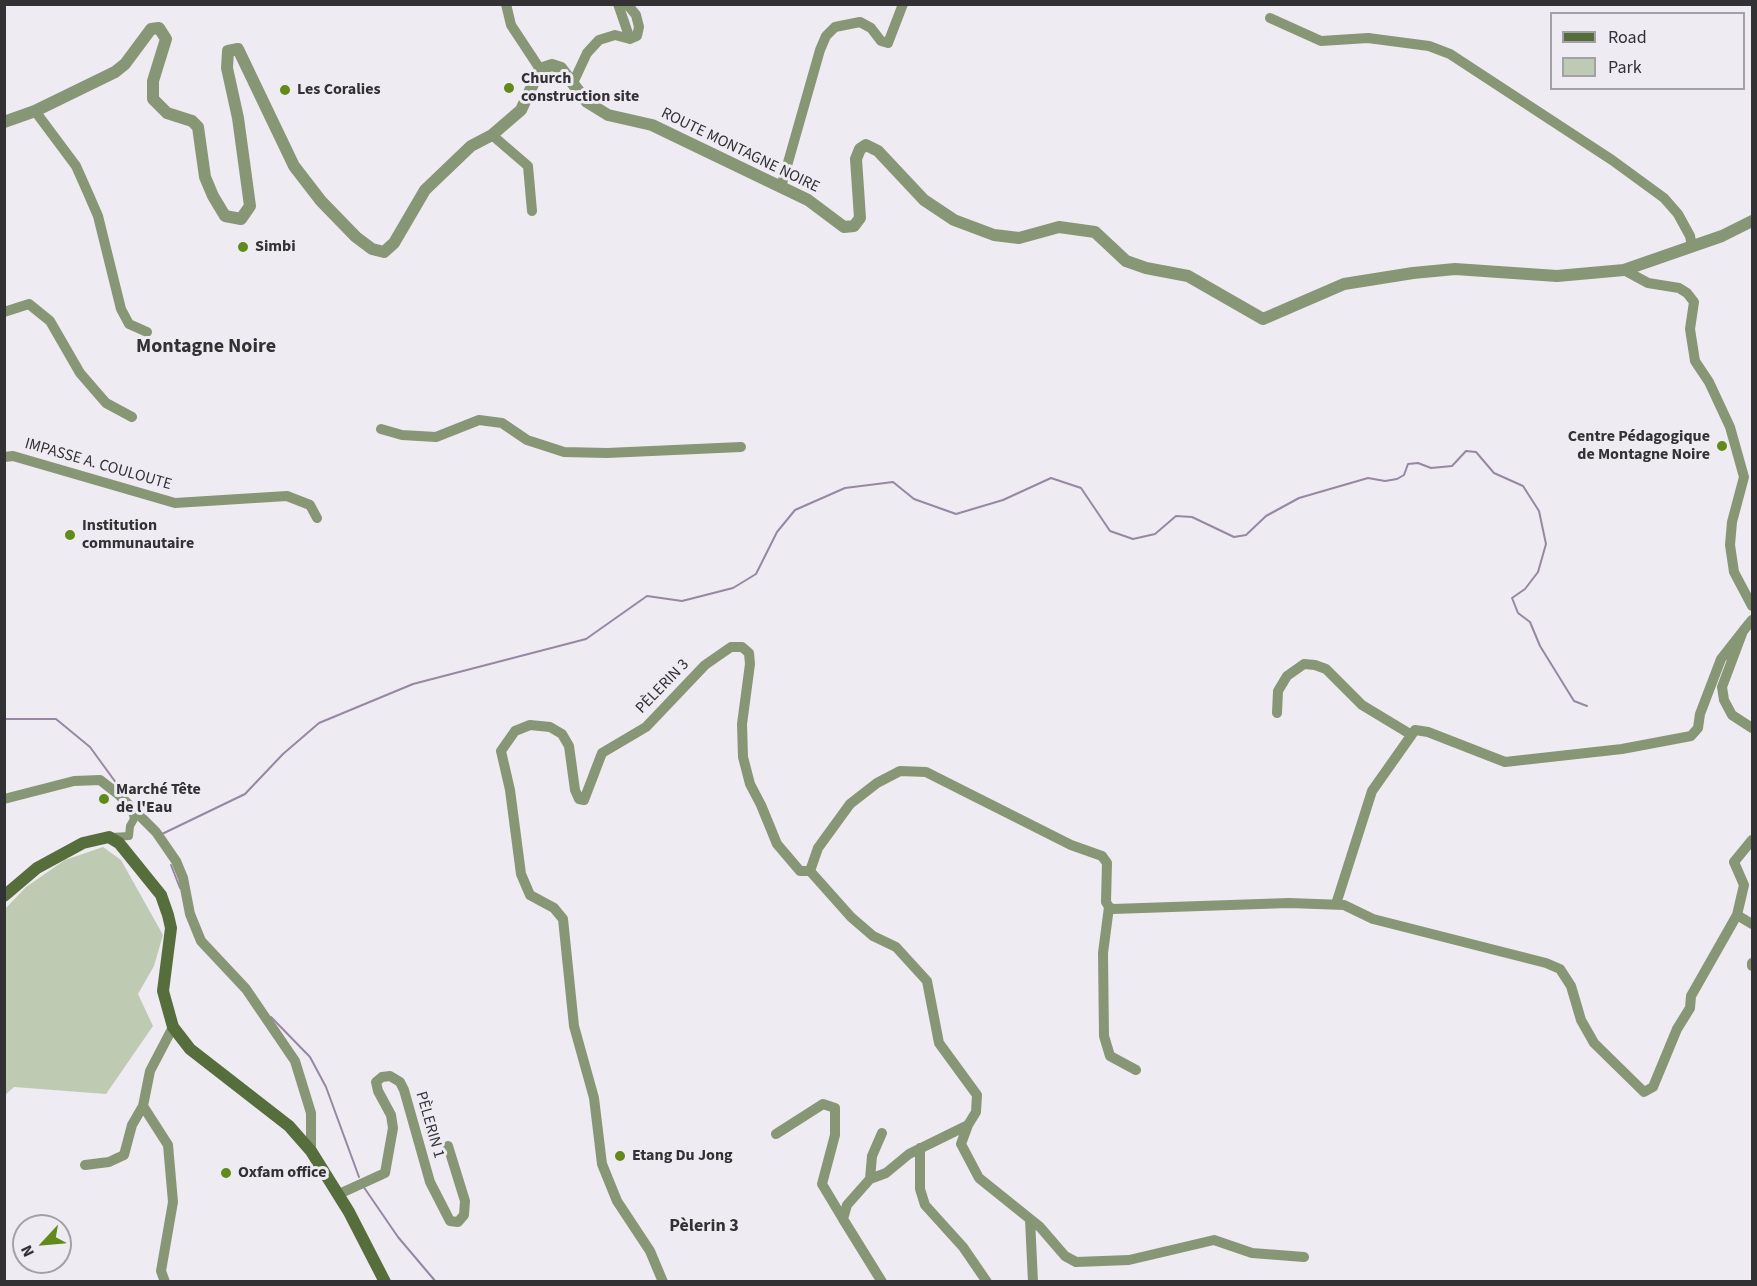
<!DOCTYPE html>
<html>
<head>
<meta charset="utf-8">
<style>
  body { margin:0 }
  #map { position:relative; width:1757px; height:1286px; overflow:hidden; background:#efebf3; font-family:"Source Sans 3",sans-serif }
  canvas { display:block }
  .frame { position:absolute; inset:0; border:6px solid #323134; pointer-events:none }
  .legend { position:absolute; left:1550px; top:12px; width:195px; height:78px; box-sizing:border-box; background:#efebf3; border:2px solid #a3a1a7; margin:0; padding:8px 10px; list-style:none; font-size:18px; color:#323134 }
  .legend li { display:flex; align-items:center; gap:12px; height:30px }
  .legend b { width:30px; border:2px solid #a3a1a7 }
  .north { position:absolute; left:12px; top:1214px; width:60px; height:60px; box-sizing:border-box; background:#efebf3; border:2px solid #a3a1a7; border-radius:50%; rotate:244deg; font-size:16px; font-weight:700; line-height:24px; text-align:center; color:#323134 }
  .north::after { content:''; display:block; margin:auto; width:21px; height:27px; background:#608b1a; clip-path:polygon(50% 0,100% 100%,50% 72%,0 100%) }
</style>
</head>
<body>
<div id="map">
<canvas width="1757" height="1286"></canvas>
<div class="frame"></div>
<ul class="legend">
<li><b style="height:8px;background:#566e3c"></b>Road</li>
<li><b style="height:16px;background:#becbb2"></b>Park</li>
</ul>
<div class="north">N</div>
</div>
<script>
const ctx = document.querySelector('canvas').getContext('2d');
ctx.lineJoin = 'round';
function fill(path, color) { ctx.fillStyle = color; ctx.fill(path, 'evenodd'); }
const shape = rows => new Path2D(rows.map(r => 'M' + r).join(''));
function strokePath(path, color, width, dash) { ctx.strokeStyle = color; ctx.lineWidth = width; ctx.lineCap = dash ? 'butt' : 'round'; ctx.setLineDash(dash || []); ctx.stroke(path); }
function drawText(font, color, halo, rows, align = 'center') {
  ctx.font = font + ' "Source Sans 3",sans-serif'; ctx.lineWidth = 6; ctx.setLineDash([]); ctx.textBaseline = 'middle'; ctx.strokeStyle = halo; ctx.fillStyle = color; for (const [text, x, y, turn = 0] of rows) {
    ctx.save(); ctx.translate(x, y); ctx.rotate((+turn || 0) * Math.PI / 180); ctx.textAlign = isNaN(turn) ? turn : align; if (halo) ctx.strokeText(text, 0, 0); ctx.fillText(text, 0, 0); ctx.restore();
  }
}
fill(shape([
  [103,847,121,860,163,935,154,966,138,994,153,1026,106,1094,14,1087,5,1095,5,909,26,887,65,860]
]), '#becbb2');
strokePath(shape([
  [4,719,56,719,90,747,122,791],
  [162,834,245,794,283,754,319,723,413,684,586,639,647,596,682,601,733,588,756,574,777,532,795,510,845,488,893,482,914,499,956,514,1003,500,1051,478,1081,488,1110,531,1133,539,1155,534,1176,516,1192,517,1234,537,1246,535,1266,516,1299,498,1368,478,1385,481,1397,479,1404,475,1408,464,1418,463,1431,468,1452,466,1466,451,1476,452,1494,473,1523,486,1539,511,1546,544,1538,572,1525,589,1512,598,1518,613,1530,622,1540,646,1574,701,1587,706],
  [171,865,180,888],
  [271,1017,310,1057,326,1087,359,1177],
  [363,1186,398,1237,436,1282]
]), '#9688a3', 2);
strokePath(shape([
  [111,837,129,836,130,826,134,819,131,807]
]), '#879775', 8);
strokePath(shape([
  [506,4,511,25,540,69],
  [618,4,630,39],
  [1270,18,1321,41,1368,38,1429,46,1450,54,1612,160,1664,198,1678,214,1690,236,1692,246],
  [573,83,587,53,599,40,615,35,630,39,637,36,639,27,636,15,627,4],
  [35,111,76,166,88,193,98,216,121,309,129,324,147,332],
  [492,135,528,166,532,211],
  [781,187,820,50,826,36,835,27,860,22,871,28,881,41,888,43,903,4],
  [1624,270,1648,283,1679,288,1687,293,1694,302,1690,329,1695,361,1709,382,1730,427,1744,477,1732,522,1730,545,1734,572,1752,606],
  [4,312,29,304,50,321,80,373,106,403,132,417],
  [381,429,402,435,436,437,479,420,502,423,527,440,564,452,607,453,741,447],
  [4,457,13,456,175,503,287,496,310,505,317,518],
  [1752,620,1743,631,1722,687,1724,700,1732,715,1752,728],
  [1277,713,1278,691,1287,676,1304,664,1315,665,1326,669,1362,705,1410,734],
  [4,799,74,781,100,780,118,794,156,832,176,861,183,878,190,914,201,941,246,989,295,1061,311,1113,311,1151],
  [810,871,851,917,873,936,896,947,927,981,939,1043,977,1095,976,1112,968,1125,909,1154,886,1173,870,1179,847,1205,843,1219,882,1282],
  [1336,904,1372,791,1415,730,1428,732,1505,762,1622,749,1691,736,1698,728,1700,714,1721,659,1743,631],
  [1109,907,1113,909,1289,903,1344,905,1373,919,1546,963,1560,969,1571,986,1581,1020,1594,1043,1644,1092,1653,1087,1677,1029,1690,1008,1691,996,1737,915,1744,885,1734,862,1752,840],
  [1737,915,1752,924],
  [1752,963,1752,966],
  [968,1125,961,1144,979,1178,1040,1227,1065,1256,1076,1262,1129,1260,1214,1240,1252,1253,1304,1257],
  [776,1134,823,1104,835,1108,835,1135,822,1184,843,1219],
  [920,1148,920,1189,925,1205,963,1247,987,1282],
  [85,1165,109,1162,124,1155,132,1125,143,1106],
  [870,1179,872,1156,882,1133],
  [339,1194,385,1173,393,1128,391,1115,378,1091,376,1082,382,1077,390,1076,400,1082,404,1090,430,1182,450,1221,458,1222,464,1215,465,1201,448,1146],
  [1030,1219,1033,1282],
  [165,1282,161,1271,173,1202,168,1145,143,1106,150,1071,173,1027],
  [663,1282,650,1251,617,1201,602,1164,594,1098,574,1026,563,919,554,908,530,895,521,874,510,790,501,751,515,731,530,725,550,727,562,734,569,746,575,790,579,799,584,800,602,753,646,727,705,665,731,647,742,647,749,653,750,664,742,724,743,757,750,784,761,805,777,844,800,871,810,871,818,848,850,804,877,783,900,771,926,772,1071,845,1102,856,1107,863,1106,902,1109,907,1103,953,1104,1036,1110,1056,1136,1070]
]), '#879775', 10);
strokePath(shape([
  [4,122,35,111,115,72,125,64,151,29,159,28,166,39,153,81,153,99,167,113,192,121,198,127,205,177,213,196,225,216,241,219,250,206,238,118,227,68,228,51,238,49,294,166,321,201,356,237,372,249,384,252,394,243,425,190,471,146,492,135,521,110,540,69,552,65,561,68,587,102,608,115,652,125,808,200,844,227,854,226,860,218,856,159,860,149,866,145,878,151,924,200,954,220,994,235,1019,238,1059,227,1095,232,1126,261,1146,268,1188,276,1263,319,1344,284,1413,273,1455,269,1557,276,1624,270,1722,236,1752,221]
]), '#879775', 12);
strokePath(shape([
  [4,896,37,868,83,843,109,837,119,843,161,895,168,915,171,928,163,991,173,1027,190,1049,289,1126,311,1151,349,1212,385,1282]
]), '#566e3c', 12);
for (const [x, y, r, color] of [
  [509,88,6,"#608b1a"],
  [285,90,6,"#608b1a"],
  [243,247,6,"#608b1a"],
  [1722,446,6,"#608b1a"],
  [70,535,6,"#608b1a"],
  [104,799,6,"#608b1a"],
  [620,1156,6,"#608b1a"],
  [226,1173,6,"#608b1a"]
]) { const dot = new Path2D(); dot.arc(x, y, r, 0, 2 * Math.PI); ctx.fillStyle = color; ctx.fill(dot); strokePath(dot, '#efebf3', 2); }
drawText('bold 16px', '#323134', '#efebf3', [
  ["Church",521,79],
  ["construction site",521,97],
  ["Les Coralies",297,90],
  ["Simbi",255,247],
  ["Centre Pédagogique",1710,437,"right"],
  ["de Montagne Noire",1710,455,"right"],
  ["Institution",82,526],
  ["communautaire",82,544],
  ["Marché Tête",116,790],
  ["de l'Eau",116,808],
  ["Etang Du Jong",632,1156],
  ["Oxfam office",238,1173]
], 'left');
drawText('16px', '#323134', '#efebf3', [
  ["ROUTE MONTAGNE NOIRE",740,151,26],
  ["IMPASSE A. COULOUTE",98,465,16],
  ["PÈLERIN 3",663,687,-46],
  ["PÈLERIN 1",429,1125,74]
]);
drawText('bold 18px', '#323134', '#efebf3', [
  ["Pèlerin 3",704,1227]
]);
drawText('bold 20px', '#323134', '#efebf3', [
  ["Montagne Noire",206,348]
]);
</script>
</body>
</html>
